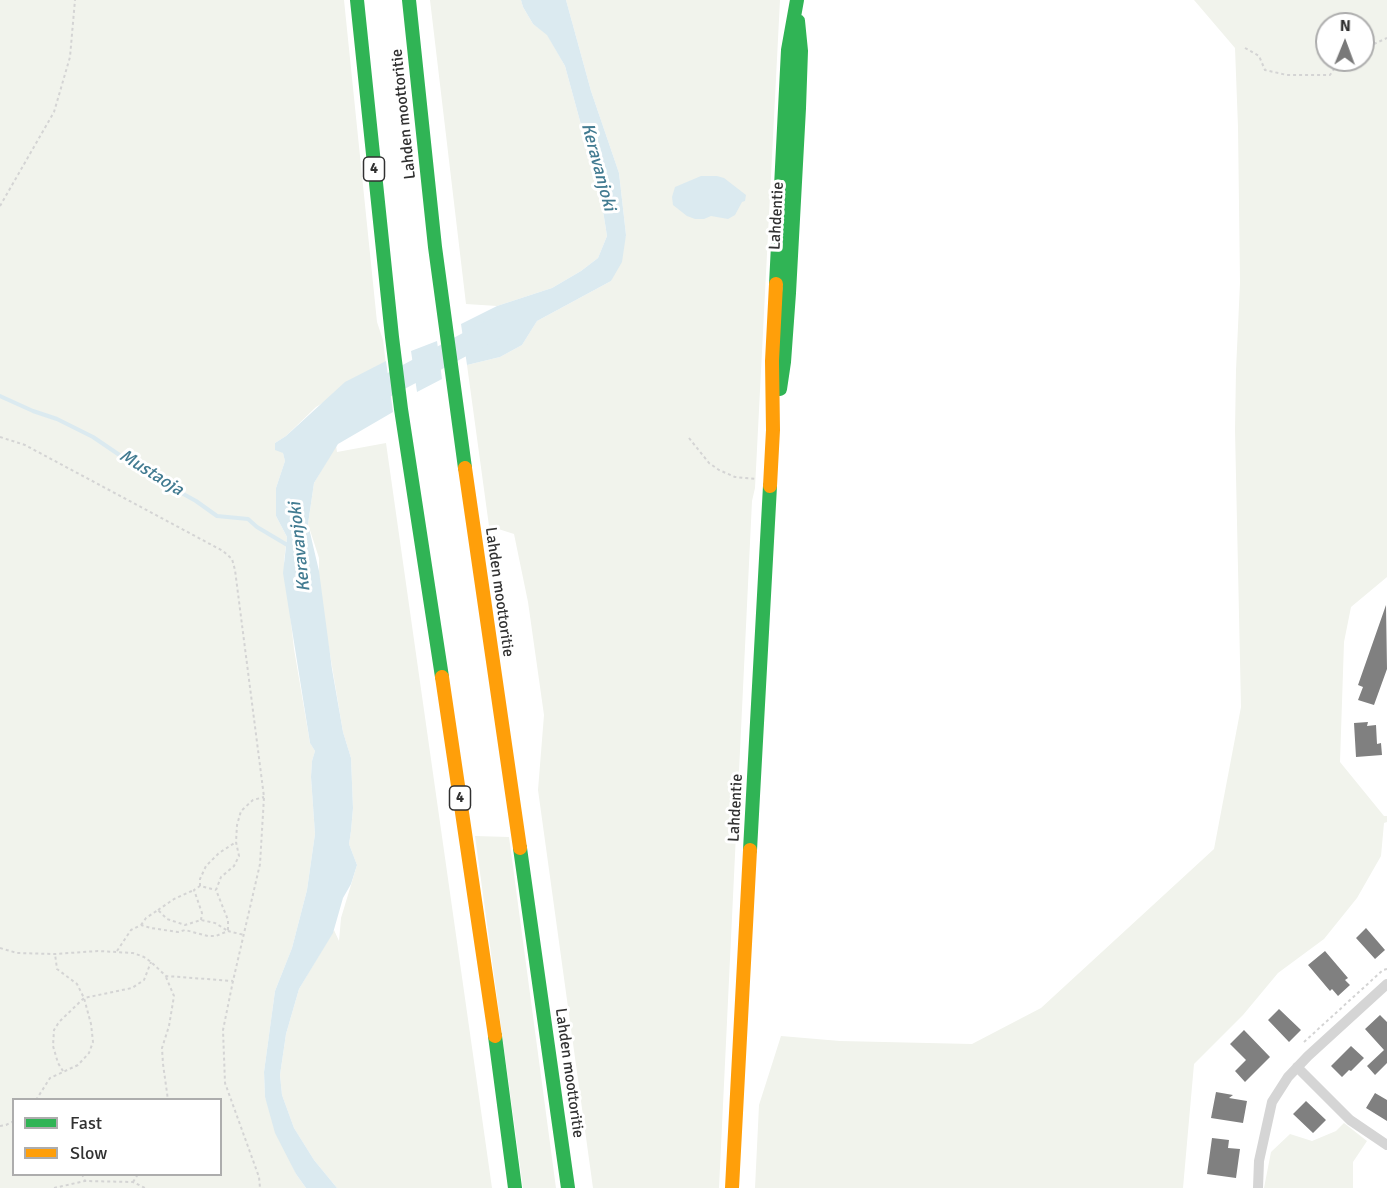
<!DOCTYPE html>
<html>
<head>
<meta charset="utf-8">
<style>
  body { margin:0 }
  #map { position:relative; width:1387px; height:1188px; overflow:hidden; background:#fff; font-family:Signika,sans-serif }
  canvas { display:block }
  .legend { position:absolute; left:12px; top:1098px; width:210px; height:78px; box-sizing:border-box; background:#fff; border:2px solid #adadad; margin:0; padding:8px 10px; list-style:none; font-size:18px; color:#313131 }
  .legend li { display:flex; align-items:center; gap:12px; height:30px }
  .legend b { width:30px; border:2px solid #adadad }
  .north { position:absolute; left:1315px; top:12px; width:60px; height:60px; box-sizing:border-box; background:#fff; border:2px solid #adadad; border-radius:50%; rotate:1deg; font-size:16px; font-weight:700; line-height:24px; text-align:center; color:#313131 }
  .north::after { content:''; display:block; margin:auto; width:21px; height:27px; background:#797979; clip-path:polygon(50% 0,100% 100%,50% 72%,0 100%) }
</style>
</head>
<body>
<div id="map">
<canvas width="1387" height="1188"></canvas>
<ul class="legend">
<li><b style="height:8px;background:#30b455"></b>Fast</li>
<li><b style="height:8px;background:#ff9f0a"></b>Slow</li>
</ul>
<div class="north">N</div>
</div>
<script>
const ctx = document.querySelector('canvas').getContext('2d');
ctx.lineJoin = 'round';
function fill(path, color) { ctx.fillStyle = color; ctx.fill(path, 'evenodd'); }
const shape = rows => new Path2D(rows.map(r => 'M' + r).join(''));
function strokePath(path, color, width, dash) { ctx.strokeStyle = color; ctx.lineWidth = width; ctx.lineCap = dash ? 'butt' : 'round'; ctx.setLineDash(dash || []); ctx.stroke(path); }
function drawText(font, color, halo, rows, align = 'center') {
  ctx.font = font + ' Signika,sans-serif'; ctx.lineWidth = 6; ctx.setLineDash([]); ctx.textBaseline = 'middle'; ctx.strokeStyle = halo; ctx.fillStyle = color; for (const [text, x, y, turn = 0] of rows) {
    ctx.save(); ctx.translate(x, y); ctx.rotate((+turn || 0) * Math.PI / 180); ctx.textAlign = isNaN(turn) ? turn : align; if (halo) ctx.strokeText(text, 0, 0); ctx.fillText(text, 0, 0); ctx.restore();
  }
}
fill(shape([
  [0,0,344,0,377,322,383,340,386,365,316,407,286,436,275,443,283,453,285,461,276,488,276,516,287,537,284,561,294,649,310,743,315,751,312,761,311,777,315,834,307,890,292,948,275,991,264,1072,265,1097,296,1174,306,1188,0,1188],
  [14,1100,220,1100,220,1174,14,1174],
  [430,0,521,0,523,7,533,24,547,34,565,66,601,198,607,236,598,258,581,271,552,288,497,306,466,304],
  [566,0,780,0,755,488,752,501,719,1188,593,1188,538,790,544,715,528,602,514,534,489,526,467,365,500,357,522,345,537,321,611,281,626,235,619,173,591,91],
  [1194,0,1387,0,1387,577,1351,607,1344,642,1340,762,1384,816,1387,816,1387,822,1384,823,1381,856,1357,898,1324,939,1278,973,1243,1015,1194,1064,1183,1188,755,1188,759,1105,781,1036,840,1041,972,1044,1041,1008,1214,849,1241,707,1235,430,1236,370,1240,283,1238,127,1235,48],
  [1327,24,1363,24,1363,60,1327,60],
  [386,443,492,1188,337,1188,314,1160,294,1128,282,1095,280,1075,286,1034,299,989,334,930,339,941,341,918,357,865,349,844,351,831,353,808,351,758,343,732,319,589,319,558,308,524,314,483,336,445,337,452],
  [475,836,509,837,556,1188,523,1188],
  [1344,1123,1367,1141,1353,1162,1353,1188,1264,1188,1271,1152,1290,1134,1312,1141,1336,1131]
]), '#f1f3ec');
fill(shape([
  [521,0,566,0,591,91,619,173,626,235,622,262,611,281,537,321,522,345,500,357,467,365,461,324,497,306,552,288,581,271,598,258,607,236,601,198,565,66,547,35,533,24,523,7],
  [701,176,717,176,724,178,746,195,745,201,742,202,735,215,728,219,711,216,704,219,695,219,687,216,673,205,672,197,675,187],
  [437,341,442,379,417,392,411,351],
  [386,361,393,412,338,444,314,483,308,524,319,571,332,669,343,732,351,758,353,808,351,831,349,844,357,865,351,884,343,898,333,933,299,989,286,1034,280,1075,282,1095,294,1128,314,1160,337,1188,306,1188,296,1174,275,1133,265,1097,264,1072,275,991,292,948,307,890,315,834,311,777,312,761,315,751,310,743,283,573,287,537,276,516,276,488,285,461,283,453,275,450,275,443,286,436,345,382]
]), '#dbeaf0');
strokePath(shape([
  [0,396,33,411,57,419,93,437,149,475,196,501,217,516,248,519,257,527,289,546]
]), '#dbeaf0', 4);
strokePath(shape([
  [381,389,492,330]
]), '#dbeaf0', 22);
fill(shape([
  [1386,605,1387,669,1374,705,1358,700,1363,687,1358,685],
  [1368,722,1367,726,1376,725,1377,744,1381,743,1382,755,1356,757,1354,723],
  [1366,928,1385,950,1375,959,1356,938],
  [1325,951,1348,978,1345,980,1350,985,1338,996,1332,989,1330,991,1308,965],
  [1279,1009,1301,1030,1289,1042,1268,1020],
  [1380,1015,1387,1022,1387,1063,1375,1075,1367,1066,1384,1050,1365,1029],
  [1244,1030,1270,1057,1245,1082,1235,1071,1246,1060,1230,1044],
  [1351,1046,1364,1058,1351,1071,1349,1070,1342,1077,1331,1066],
  [1216,1092,1233,1095,1229,1098,1247,1101,1243,1123,1211,1118],
  [1375,1093,1387,1100,1387,1121,1366,1108],
  [1306,1101,1326,1120,1313,1133,1293,1114],
  [1212,1138,1229,1140,1228,1148,1240,1149,1236,1178,1207,1174]
]), '#808080');
strokePath(shape([
  [1245,48,1259,56,1265,70,1287,75,1330,75,1334,69,1336,60],
  [1363,49,1387,38],
  [0,206,54,112,70,57,75,0],
  [0,437,25,445,223,551,232,559,235,570,264,797,260,864,233,981,223,1030,225,1083,259,1177,260,1188],
  [689,438,709,463,719,470,735,477,757,479],
  [200,886,200,879,206,866,219,853,236,842],
  [158,910,174,899,194,890],
  [201,920,202,913,194,890,200,886,216,890],
  [141,925,146,918,158,910,167,919,185,925,201,920,215,923,228,931,228,920,216,890,221,877,234,866,239,856,236,842,237,825,241,811,253,800,264,797],
  [0,948,17,953,55,954,98,951,133,953,144,957,151,962,166,976,233,981],
  [117,951,131,930,141,925,151,928,178,932,185,930,208,936,216,936,228,931,244,935],
  [166,977,174,996,169,1026,162,1048,163,1064,168,1100],
  [1304,1042,1383,970,1387,969],
  [63,1071,58,1063,53,1046,54,1030,59,1022,84,998,132,988,144,980,151,962],
  [36,1100,50,1078,78,1065,89,1053,93,1042,91,1024,84,998,77,984,57,969,55,954],
  [0,1126,6,1125,14,1121],
  [82,1174,85,1181],
  [133,1182,138,1174],
  [54,1188,85,1181,133,1182,145,1188]
]), '#d4d4d4', 2, [3, 3]);
strokePath(shape([
  [1297,1067,1350,1120,1387,1145],
  [1258,1188,1259,1161,1272,1102,1288,1077,1308,1056,1387,984]
]), '#d5d5d5', 10);
strokePath(shape([
  [357,0,392,337,401,409,442,677],
  [409,0,435,247,465,468],
  [776,284,788,50,797,0],
  [780,389,784,362,789,293,799,108,801,51,798,21],
  [520,848,568,1188],
  [750,850,770,486],
  [495,1036,515,1188]
]), '#30b455', 14);
strokePath(shape([
  [465,468,520,848],
  [770,486,773,430,772,361,776,284],
  [442,677,495,1036],
  [732,1188,750,850]
]), '#ff9f0a', 14);
for (const [x, y, w] of [
  [374,169,21],
  [460,798,21]
]) { const box = new Path2D(); box.roundRect(x - w / 2, y - 12, w, 24, 4.5); ctx.fillStyle = '#fff'; ctx.fill(box); strokePath(box, '#313131', 1.5); }
drawText('bold 15px', '#313131', null, [
  ["4",374,169],
  ["4",460,798]
]);
drawText('16px', '#313131', '#fff', [
  ["Lahden moottoritie",404,114,-96],
  ["Lahdentie",777,216,-87],
  ["Lahden moottoritie",499,592,82],
  ["Lahdentie",736,808,-87],
  ["Lahden moottoritie",569,1073,82]
]);
drawText('italic 18px', '#427b91', '#fff', [
  ["Keravanjoki",598,167,75],
  ["Mustaoja",151,473,32],
  ["Keravanjoki",300,547,-96]
]);
</script>
</body>
</html>
